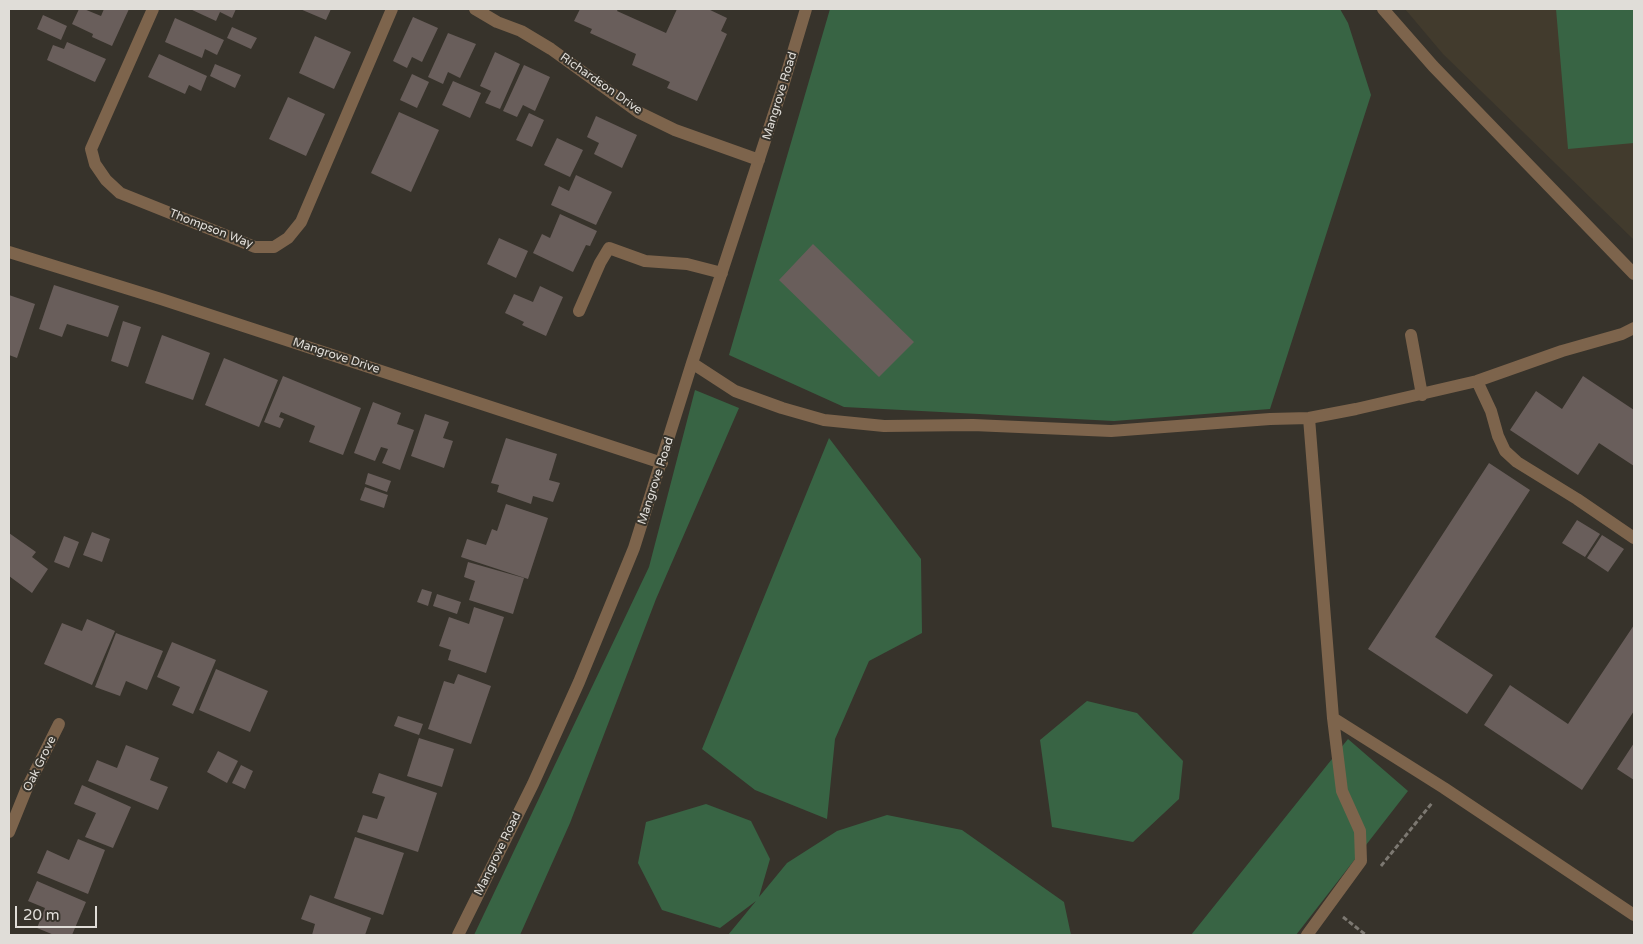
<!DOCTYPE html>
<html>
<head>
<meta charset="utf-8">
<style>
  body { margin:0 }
  #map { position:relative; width:1643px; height:944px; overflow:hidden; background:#37332b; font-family:"Varela Round",sans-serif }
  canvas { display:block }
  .frame { position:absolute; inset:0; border:10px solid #e0ddd8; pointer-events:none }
  .scale { position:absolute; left:15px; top:906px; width:82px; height:22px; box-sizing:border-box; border:2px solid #e0ddd8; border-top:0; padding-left:6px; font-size:15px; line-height:18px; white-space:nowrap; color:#e0ddd8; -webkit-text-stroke:4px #37332b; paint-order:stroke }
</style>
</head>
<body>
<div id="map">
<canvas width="1643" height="944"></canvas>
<div class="frame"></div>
<div class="scale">20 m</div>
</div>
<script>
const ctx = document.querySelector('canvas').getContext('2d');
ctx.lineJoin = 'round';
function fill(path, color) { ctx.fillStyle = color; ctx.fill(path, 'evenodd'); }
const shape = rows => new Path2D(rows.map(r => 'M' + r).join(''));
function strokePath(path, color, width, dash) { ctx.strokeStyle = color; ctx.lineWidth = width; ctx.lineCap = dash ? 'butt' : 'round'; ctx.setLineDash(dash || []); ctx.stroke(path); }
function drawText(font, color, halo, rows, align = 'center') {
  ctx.font = font + ' "Varela Round",sans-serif'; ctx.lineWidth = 4; ctx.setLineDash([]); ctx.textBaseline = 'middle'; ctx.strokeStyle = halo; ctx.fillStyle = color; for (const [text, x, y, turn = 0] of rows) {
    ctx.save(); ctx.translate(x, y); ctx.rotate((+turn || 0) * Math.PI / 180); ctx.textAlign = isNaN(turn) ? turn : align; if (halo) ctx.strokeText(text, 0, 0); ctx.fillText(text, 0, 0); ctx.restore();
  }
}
fill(shape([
  [1405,9,1634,9,1634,240,1443,54]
]), '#423b2d');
fill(shape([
  [830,9,1340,9,1348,23,1371,95,1270,409,1114,421,844,407,729,355],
  [1556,9,1634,9,1634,143,1568,149],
  [695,390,739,408,656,599,570,823,520,935,474,935,649,567],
  [829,438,921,559,922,633,869,661,835,739,827,819,755,790,702,749],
  [1087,701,1137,713,1183,761,1179,799,1133,842,1052,827,1040,740],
  [1348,739,1408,791,1296,935,1191,935],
  [706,804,751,821,770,859,759,897,787,863,837,831,887,815,962,830,1064,902,1071,935,728,935,756,901,720,928,662,910,638,863,646,822]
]), '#386444');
fill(shape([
  [79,9,84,9,101,16,104,9,129,9,112,46,92,37,93,34,72,24],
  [190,9,236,9,232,18,220,12,216,21],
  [300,9,331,9,326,20],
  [580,9,618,9,617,11,666,33,677,9,708,9,727,18,721,31,727,34,697,101,667,88,670,82,632,65,636,54,590,33,592,29,574,21],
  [43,15,67,26,61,40,37,29],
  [413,17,438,28,422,62,412,57,407,68,393,61],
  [175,18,224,40,217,55,205,49,202,58,165,42],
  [232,27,257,38,251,49,227,38],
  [448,33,476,44,460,78,448,72,443,84,428,77],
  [315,36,351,52,334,89,299,73],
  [67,42,106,59,95,82,47,60,53,45,64,49],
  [495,52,520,64,500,109,485,103,491,91,480,86],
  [159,54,207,76,201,91,189,85,185,94,148,77],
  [215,64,241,75,235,88,210,76],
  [524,65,550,77,535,111,523,105,517,117,503,111],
  [412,74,429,82,417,108,400,100],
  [453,81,481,93,470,118,442,105],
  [288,97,325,114,306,156,269,139],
  [399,112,439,130,411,192,371,173],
  [529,113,544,120,532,147,516,140],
  [596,116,637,135,622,168,594,154,599,143,587,137],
  [557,138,583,150,570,177,544,165],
  [576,175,612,192,596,225,551,205,559,186,569,191],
  [560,214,597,231,590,246,586,245,573,272,533,253,542,234,550,238],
  [499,238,528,251,516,278,487,264],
  [813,244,914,342,879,377,779,280],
  [54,285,119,306,108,337,67,324,62,337,39,329],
  [540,286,563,297,546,336,522,325,524,322,505,313,514,294,533,302],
  [9,295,35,304,17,358,9,355],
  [123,321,141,327,128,367,111,361],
  [162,335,210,353,193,400,145,383],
  [224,358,278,380,259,427,205,405],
  [283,376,361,408,343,455,309,442,315,426,281,412,279,417,284,419,280,428,264,422],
  [1583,376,1634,410,1634,466,1599,443,1578,475,1510,430,1536,391,1562,409],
  [373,402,401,413,397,424,414,430,400,470,382,463,388,449,381,447,375,461,354,453],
  [425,414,449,422,443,438,453,441,444,468,411,456],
  [506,438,557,454,549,480,560,483,553,502,533,496,531,504,497,492,499,485,491,483],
  [1489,463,1530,490,1435,637,1493,675,1467,714,1368,649],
  [368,473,391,481,387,492,365,484],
  [365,487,388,495,384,508,360,500],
  [506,504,548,518,528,579,461,557,467,539,486,545,492,529,497,531],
  [1577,520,1600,534,1585,557,1562,543],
  [92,532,110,539,102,562,83,555],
  [9,533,36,552,32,557,48,569,32,593,9,576],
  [1602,535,1624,549,1608,572,1587,558],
  [64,536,79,542,69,568,54,562],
  [468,562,524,578,513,614,469,600,475,581,464,577],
  [422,589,432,592,428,606,417,602],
  [437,594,461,602,457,614,433,606],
  [474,607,504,617,486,673,448,660,451,650,439,646,449,617,469,624],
  [87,619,115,631,92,685,44,664,62,623,82,631],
  [1634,625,1634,711,1582,790,1484,725,1510,685,1568,724],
  [116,633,163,651,147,690,126,681,120,696,95,687],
  [172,642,216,660,193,714,172,705,180,687,157,677],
  [216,669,268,691,250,732,199,710],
  [458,674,491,686,471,744,428,729,444,681,454,684],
  [398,716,423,724,419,735,394,726],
  [419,738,454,749,442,787,407,776],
  [1634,743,1634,780,1617,769],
  [126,745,159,758,150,780,168,787,158,810,88,781,97,760,117,768],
  [218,751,238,761,227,783,207,772],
  [241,765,253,771,245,789,232,783],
  [379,773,437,793,418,852,357,832,363,815,377,819,385,797,372,793],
  [82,785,131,807,113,848,85,837,96,813,74,804],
  [355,837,404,853,383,915,334,898],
  [78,839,105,850,88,894,37,873,47,850,69,860],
  [37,881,86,902,72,935,54,935,37,928,45,908,28,901],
  [310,895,371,918,365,935,312,935,315,924,301,919]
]), '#695e5b');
strokePath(shape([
  [1381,866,1432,803],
  [1343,917,1366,935]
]), '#7c7871', 3, [5, 2.5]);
strokePath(shape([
  [153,9,91,149,95,164,106,180,120,193,255,247,274,247,288,238,301,222,392,9],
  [475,9,497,22,521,31,551,49,638,112,675,130,759,160],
  [1383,9,1433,66,1634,274],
  [9,252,161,299,662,463],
  [579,311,600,263,609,248,645,261,687,264,722,273],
  [1411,335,1422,395],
  [692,363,735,391,782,408,824,420,884,426,973,425,1111,431,1270,419,1309,418,1356,409,1477,381,1562,351,1622,334,1634,328],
  [1477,381,1491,411,1498,436,1505,451,1517,462,1577,499,1634,538],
  [1333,718,1444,788,1634,915],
  [9,832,26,790,59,724],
  [458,935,533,784,579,682,634,548,692,363,782,89,806,9],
  [1307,935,1361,861,1360,831,1342,791,1333,718,1309,418]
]), '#7d644c', 12);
drawText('12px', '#e0ddd8', '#37332b', [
  ["Richardson Drive",601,84,35],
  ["Mangrove Road",780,96,-73],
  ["Thompson Way",211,229,21],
  ["Mangrove Drive",336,356,18],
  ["Mangrove Road",656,481,-72],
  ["Oak Grove",40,764,-64],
  ["Mangrove Road",498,854,-64]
]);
</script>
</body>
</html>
